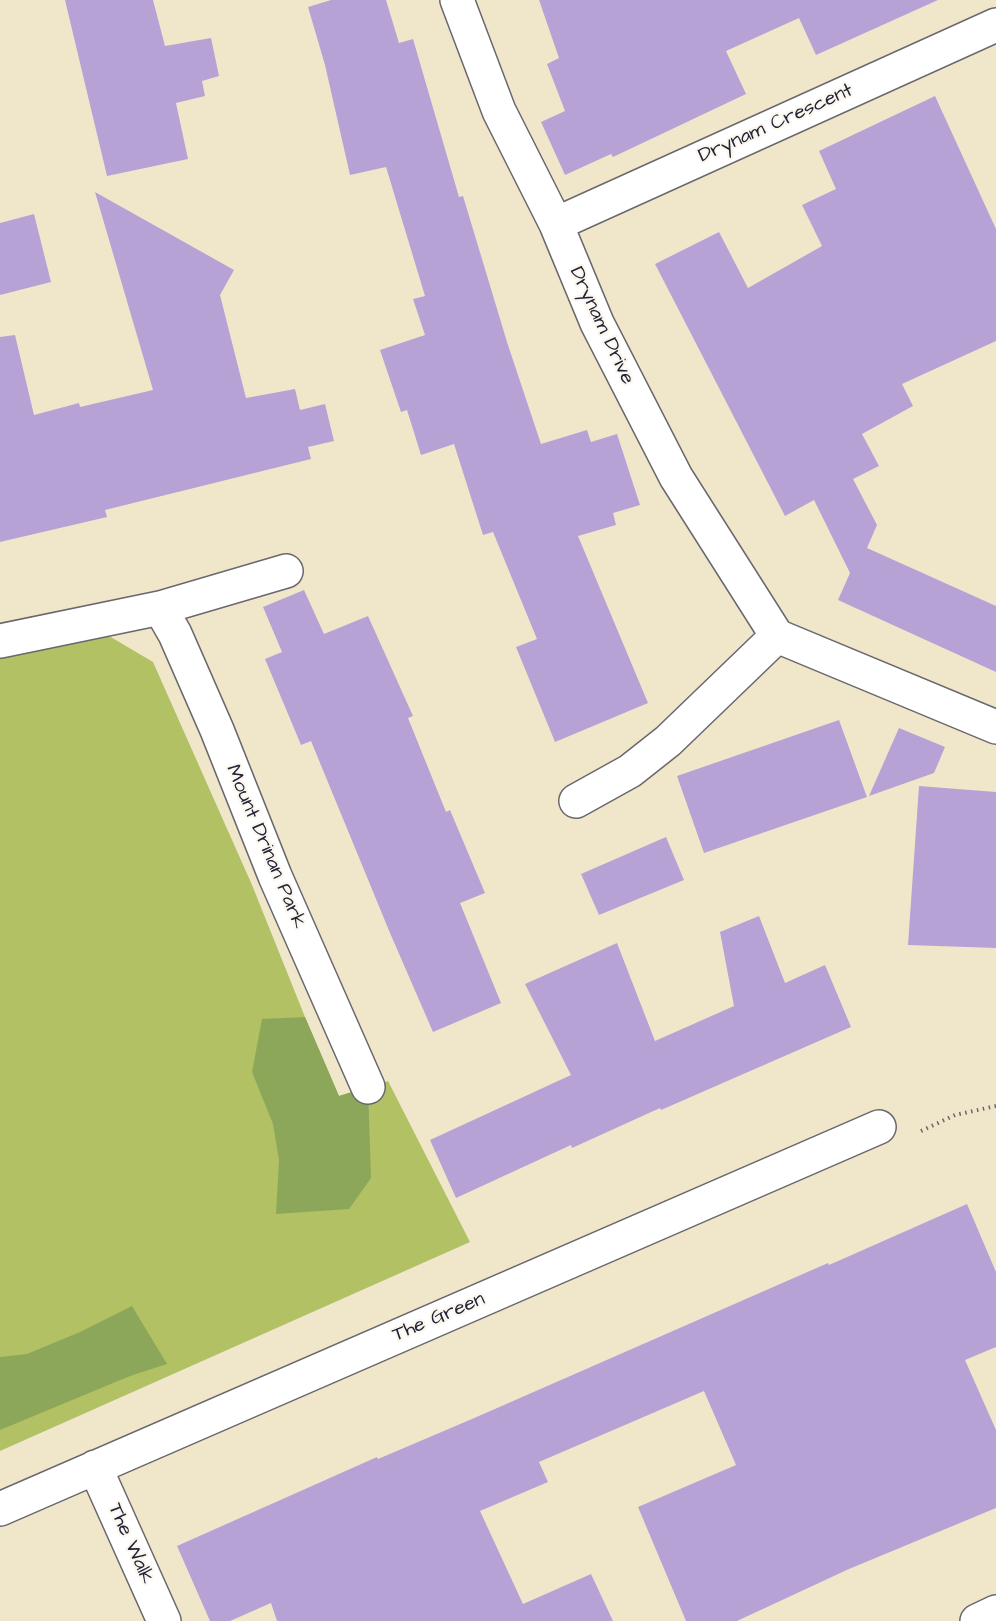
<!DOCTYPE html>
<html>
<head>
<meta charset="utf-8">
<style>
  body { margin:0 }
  canvas { display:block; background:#f0e7cb }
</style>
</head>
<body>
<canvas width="996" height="1621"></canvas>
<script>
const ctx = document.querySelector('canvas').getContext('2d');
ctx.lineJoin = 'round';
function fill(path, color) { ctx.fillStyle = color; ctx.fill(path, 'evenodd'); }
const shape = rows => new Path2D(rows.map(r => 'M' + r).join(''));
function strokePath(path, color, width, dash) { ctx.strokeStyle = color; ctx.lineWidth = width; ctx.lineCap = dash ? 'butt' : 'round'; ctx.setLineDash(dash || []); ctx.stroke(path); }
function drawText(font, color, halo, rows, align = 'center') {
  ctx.font = font + ' "Architects Daughter",sans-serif'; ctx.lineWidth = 4.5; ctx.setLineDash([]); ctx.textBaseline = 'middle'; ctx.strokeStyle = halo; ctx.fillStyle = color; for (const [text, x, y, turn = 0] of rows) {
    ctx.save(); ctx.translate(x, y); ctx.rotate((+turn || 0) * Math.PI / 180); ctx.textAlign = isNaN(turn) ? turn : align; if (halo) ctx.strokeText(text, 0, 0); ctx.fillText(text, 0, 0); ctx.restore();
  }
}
fill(shape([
  [109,636,153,662,252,885,305,1017,339,1096,388,1081,470,1242,0,1451,0,654,50,643]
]), '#b1c164');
fill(shape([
  [305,1017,339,1096,368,1087,371,1178,349,1209,276,1214,279,1160,273,1124,252,1072,262,1019],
  [132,1306,167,1364,130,1376,0,1430,0,1357,27,1354,80,1332]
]), '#8ca75a');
fill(shape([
  [65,0,153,0,165,46,211,38,219,76,202,81,205,96,176,103,188,159,107,176],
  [331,0,386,0,399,43,413,39,459,197,463,196,507,342,541,444,587,430,591,442,617,434,640,505,613,513,616,525,578,536,648,703,555,742,516,647,537,639,493,532,483,535,454,444,421,455,407,410,401,412,380,350,425,335,413,299,425,296,386,167,350,175,325,65,308,7],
  [539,0,938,0,816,55,799,18,726,51,746,94,613,157,611,154,565,175,541,122,565,111,547,64,559,58],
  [935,96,996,229,996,341,902,384,913,406,862,434,879,466,853,479,877,525,867,548,996,606,996,672,838,600,850,573,814,500,785,516,655,264,719,232,748,288,822,246,802,205,836,189,819,151],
  [95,192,234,270,220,295,246,398,295,389,300,410,325,404,334,441,308,447,311,459,105,510,107,517,0,542,0,337,15,335,34,415,79,403,80,407,153,390],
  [34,214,51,282,0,295,0,223],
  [304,590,324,634,368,616,413,716,408,718,446,812,450,810,485,893,460,903,501,1003,433,1032,390,933,311,741,301,745,265,659,282,652,263,607],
  [839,720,867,797,704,853,677,776],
  [899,728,945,747,934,773,869,796],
  [919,786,996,792,996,948,908,945],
  [666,837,684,880,599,915,581,874],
  [759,916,785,983,825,965,851,1027,661,1110,660,1108,572,1148,571,1145,456,1198,430,1140,571,1075,525,984,617,943,655,1041,734,1006,720,932],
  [967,1204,996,1272,996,1347,965,1360,996,1430,996,1508,849,1569,737,1621,686,1621,638,1507,736,1465,704,1391,539,1462,548,1482,480,1511,523,1604,591,1574,613,1621,277,1621,271,1603,230,1621,210,1621,177,1546,377,1457,378,1459,472,1419,828,1263,829,1265]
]), '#b7a2d6');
const minor = shape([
  [457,0,499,111,556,224,597,323,676,477,777,636,996,727],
  [556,224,996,25],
  [160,608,286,571],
  [0,641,160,608,175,634,217,730,275,876,368,1087],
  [576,801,630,771,668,741,777,636],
  [95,1467,164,1621],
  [0,1509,879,1127],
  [977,1621,996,1612]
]);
strokePath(minor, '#6a676d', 36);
strokePath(shape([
  [921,1131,955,1115,996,1106]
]), '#6a676d', 4, [1.5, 4.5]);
strokePath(minor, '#fff', 33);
drawText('20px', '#22223b', '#fbf7ec', [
  ["Drynam Crescent",776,124,-24],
  ["Drynam Drive",601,326,65],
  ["Mount Drinan Park",265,847,67],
  ["The Green",439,1318,-23],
  ["The Walk",130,1544,66]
]);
</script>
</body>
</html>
